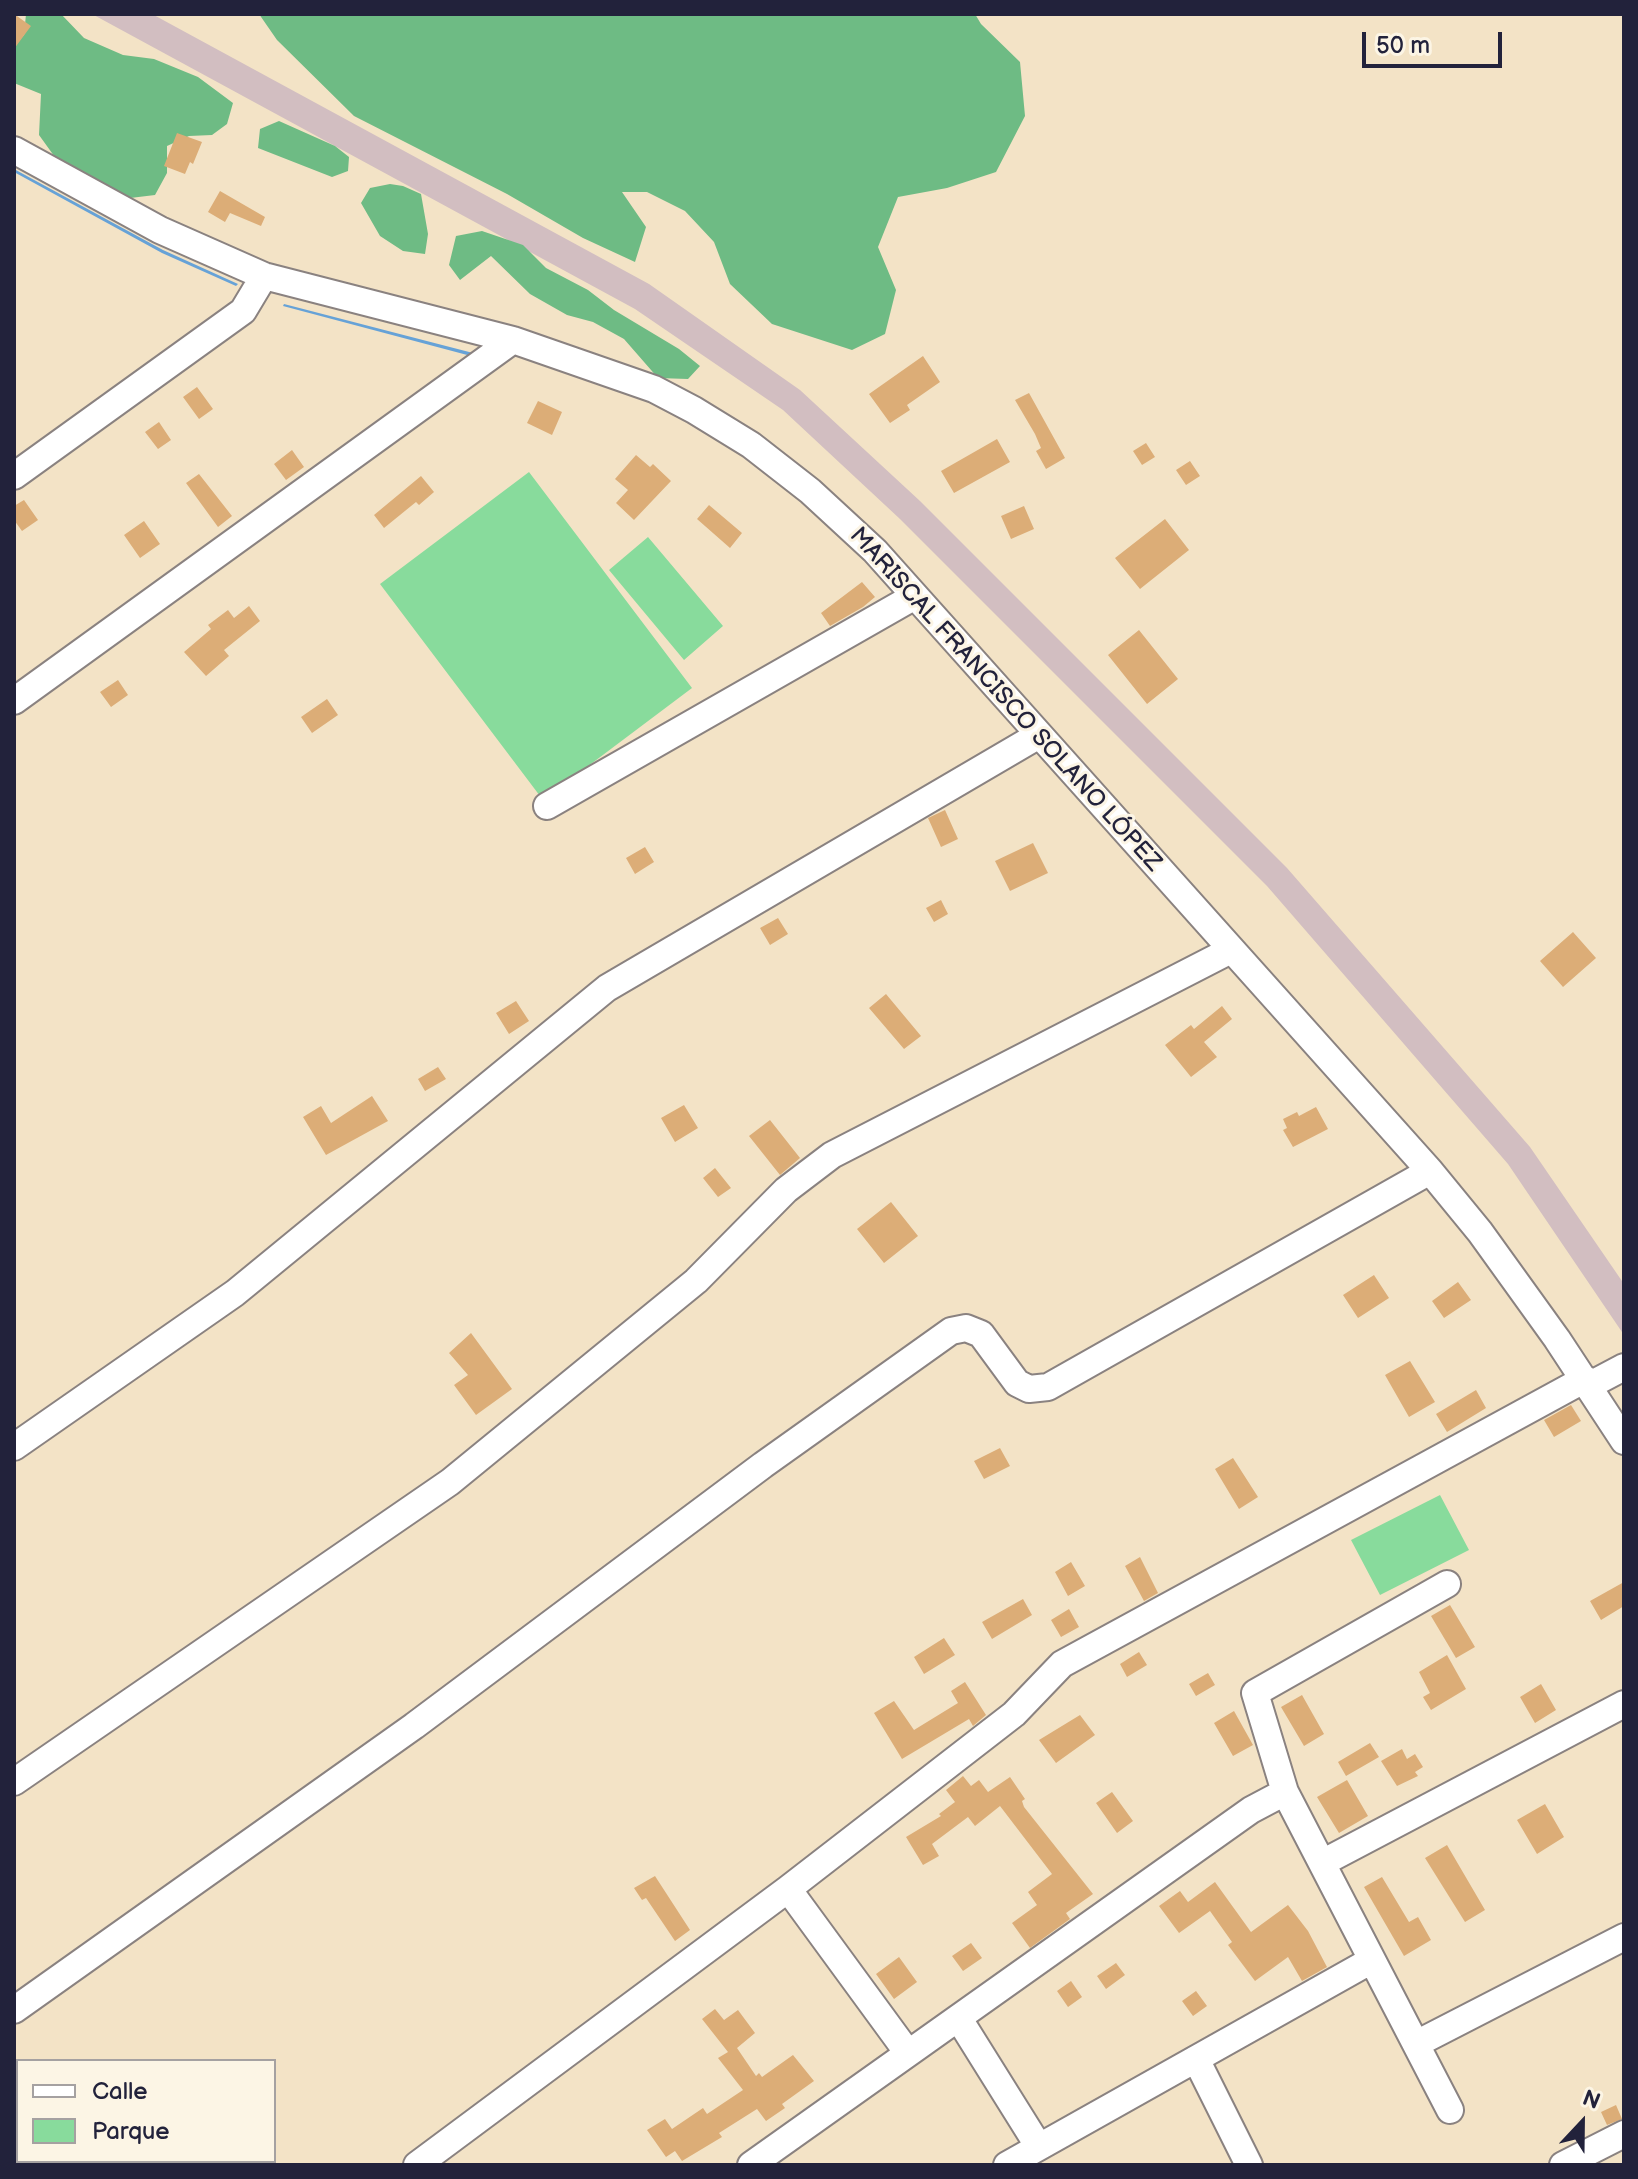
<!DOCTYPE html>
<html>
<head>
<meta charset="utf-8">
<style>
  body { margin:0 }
  #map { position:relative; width:1638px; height:2179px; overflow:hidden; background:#f3e3c6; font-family:"Balsamiq Sans",sans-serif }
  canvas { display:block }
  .frame { position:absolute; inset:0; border:16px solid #22223b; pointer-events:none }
  .legend { position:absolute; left:16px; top:2059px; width:260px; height:104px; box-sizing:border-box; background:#fcf5e5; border:2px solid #a5a1a1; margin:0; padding:10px 14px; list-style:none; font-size:24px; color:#22223b }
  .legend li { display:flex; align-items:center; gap:16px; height:40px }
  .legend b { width:40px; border:2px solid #a5a1a1 }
  .north { position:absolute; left:1542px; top:2083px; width:80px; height:80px; -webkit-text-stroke:6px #fcf5e5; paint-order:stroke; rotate:22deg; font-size:22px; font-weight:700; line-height:32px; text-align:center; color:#22223b }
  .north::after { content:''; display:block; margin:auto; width:28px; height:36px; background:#22223b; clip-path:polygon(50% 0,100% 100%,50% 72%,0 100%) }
  .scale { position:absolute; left:1362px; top:32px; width:140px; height:36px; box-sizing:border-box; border:4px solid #22223b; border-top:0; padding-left:10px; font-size:24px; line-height:28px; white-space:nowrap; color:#22223b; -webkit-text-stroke:6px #fcf5e5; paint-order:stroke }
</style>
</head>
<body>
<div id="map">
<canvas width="1638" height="2179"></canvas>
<div class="frame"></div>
<ul class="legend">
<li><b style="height:10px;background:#fff"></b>Calle</li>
<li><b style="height:22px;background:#88db9c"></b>Parque</li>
</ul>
<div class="north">N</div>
<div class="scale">50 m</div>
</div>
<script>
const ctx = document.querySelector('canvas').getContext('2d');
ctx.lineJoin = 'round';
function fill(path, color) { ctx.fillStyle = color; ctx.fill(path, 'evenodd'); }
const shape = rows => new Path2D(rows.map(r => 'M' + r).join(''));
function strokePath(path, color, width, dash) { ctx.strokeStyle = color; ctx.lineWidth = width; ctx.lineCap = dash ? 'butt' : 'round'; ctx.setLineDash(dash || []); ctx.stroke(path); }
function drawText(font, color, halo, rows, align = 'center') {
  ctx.font = font + ' "Balsamiq Sans",sans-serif'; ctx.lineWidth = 6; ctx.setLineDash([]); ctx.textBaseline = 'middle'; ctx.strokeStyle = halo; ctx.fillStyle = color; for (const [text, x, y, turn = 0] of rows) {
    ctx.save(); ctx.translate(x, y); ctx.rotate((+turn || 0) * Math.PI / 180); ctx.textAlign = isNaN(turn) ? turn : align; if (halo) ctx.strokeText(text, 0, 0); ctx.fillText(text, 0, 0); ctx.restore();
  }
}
fill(shape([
  [92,14,152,14,649,284,800,390,920,501,1287,868,1530,1147,1624,1284,1624,1335,1508,1164,1267,886,900,519,783,410,635,309]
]), '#d2bec1');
fill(shape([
  [529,472,692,688,543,800,380,584],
  [648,537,723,626,684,660,609,570],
  [1440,1495,1469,1550,1380,1595,1351,1540]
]), '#88db9c');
fill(shape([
  [26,14,61,14,84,38,123,55,154,59,198,77,233,103,227,124,212,135,189,136,167,146,167,173,155,195,122,199,57,160,39,135,41,94,14,83,14,46,24,35],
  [259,14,975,14,981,24,1020,62,1025,116,996,172,947,188,898,197,878,247,896,290,885,334,852,350,772,324,730,284,714,242,685,211,647,192,622,192,646,227,635,262,583,238,507,194,354,116,277,40],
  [279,121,335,146,349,157,348,171,332,177,258,148,260,129],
  [390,184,403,186,421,194,428,234,425,254,403,251,380,236,361,203,370,188],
  [482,231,523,245,546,268,588,290,614,310,679,349,700,366,688,379,658,378,624,339,593,322,567,315,530,294,491,256,460,280,449,265,456,236]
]), '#6ebb84');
fill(shape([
  [14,169,163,250,238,284,236,286,162,253,14,172],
  [284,304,473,353,471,356,283,306]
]), '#66a2d7');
fill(shape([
  [14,14,31,26,14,49],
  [177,133,202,142,193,164,190,162,185,174,164,166],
  [220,191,265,217,261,226,230,213,225,222,208,212],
  [923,356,940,382,907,405,910,410,890,423,869,394],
  [197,387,213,409,199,419,183,397],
  [1029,393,1065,458,1046,469,1036,451,1041,448,1035,434,1015,400],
  [538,401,562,412,552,435,527,423],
  [159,422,171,440,158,449,145,432],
  [997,439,1010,462,954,493,941,471],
  [1146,443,1155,457,1142,465,1133,451],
  [292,450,304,467,286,480,274,464],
  [636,455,650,467,653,464,671,481,634,520,616,503,628,490,615,479],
  [1190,461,1200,476,1186,485,1176,470],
  [199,474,232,516,218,527,186,483],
  [421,476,434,492,419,505,416,502,384,528,374,515],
  [24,500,38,520,22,531,14,520,14,506],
  [709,505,742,533,730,548,697,519],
  [1024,506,1034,529,1011,539,1001,516],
  [1165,519,1189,550,1140,589,1115,558],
  [144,521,160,544,140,558,124,535],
  [862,582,875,597,863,607,830,626,821,613],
  [249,606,260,621,224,650,229,656,206,676,184,652,211,629,208,625,228,610,234,618],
  [1139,630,1178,679,1147,704,1108,655],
  [118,680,128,695,111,707,100,692],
  [327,699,338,715,312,733,301,717],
  [945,810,958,839,941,847,928,818],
  [1033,843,1048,873,1010,891,995,861],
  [645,847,654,862,635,874,626,858],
  [941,900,948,914,934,922,926,908],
  [778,918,788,934,770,945,760,928],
  [1573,932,1596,958,1563,987,1540,961],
  [886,994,921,1036,904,1049,869,1008],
  [516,1001,529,1021,509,1034,496,1013],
  [1222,1006,1232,1019,1204,1042,1217,1057,1191,1077,1165,1045,1191,1025,1194,1029],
  [438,1067,446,1079,425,1091,418,1079],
  [372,1096,388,1121,326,1155,303,1117,321,1106,331,1123],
  [684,1105,698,1128,675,1142,661,1118],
  [1316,1107,1328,1129,1293,1147,1283,1130,1287,1128,1283,1119,1297,1112,1299,1116],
  [770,1120,800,1158,780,1175,749,1136],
  [715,1168,731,1188,718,1197,703,1178],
  [891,1202,918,1236,884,1263,857,1229],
  [1374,1275,1389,1298,1358,1318,1343,1295],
  [1458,1282,1471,1300,1444,1318,1432,1301],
  [471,1333,512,1389,476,1415,454,1385,468,1375,449,1353],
  [1410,1361,1435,1402,1409,1417,1385,1375],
  [1476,1390,1486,1408,1447,1432,1436,1414],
  [1571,1405,1581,1421,1554,1437,1544,1420],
  [1000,1448,1010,1466,984,1479,974,1461],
  [1233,1458,1258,1497,1239,1509,1215,1469],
  [1140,1557,1158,1593,1144,1601,1125,1566],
  [1071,1562,1085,1586,1068,1596,1055,1572],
  [1624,1582,1624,1606,1601,1620,1590,1601],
  [1023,1599,1032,1615,992,1639,982,1622],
  [1450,1605,1475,1647,1456,1658,1431,1616],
  [1069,1609,1079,1627,1061,1637,1051,1620],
  [944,1638,955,1655,924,1674,914,1657],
  [1139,1652,1147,1665,1127,1677,1120,1664],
  [1447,1655,1466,1689,1431,1710,1423,1697,1430,1693,1419,1672],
  [1208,1673,1215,1685,1196,1696,1189,1684],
  [965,1682,986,1715,973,1726,969,1719,902,1759,874,1713,894,1701,914,1730,958,1703,951,1691],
  [1541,1684,1556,1710,1535,1723,1520,1697],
  [1302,1695,1324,1734,1304,1746,1281,1707],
  [1234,1711,1253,1745,1233,1756,1214,1723],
  [1080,1715,1095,1735,1056,1763,1039,1740],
  [1370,1743,1379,1757,1346,1776,1338,1762],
  [1402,1749,1407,1759,1415,1754,1423,1767,1415,1772,1418,1776,1397,1786,1381,1761],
  [963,1776,971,1786,979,1780,988,1792,1010,1777,1025,1799,1022,1801,1024,1807,1093,1894,1066,1913,1070,1919,1030,1948,1012,1923,1037,1905,1028,1892,1052,1874,1000,1806,975,1826,968,1817,932,1844,939,1856,923,1865,906,1837,941,1816,939,1814,955,1802,946,1790],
  [1347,1780,1368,1816,1339,1833,1317,1797],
  [1112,1792,1133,1821,1117,1833,1096,1803],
  [1545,1804,1564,1837,1537,1854,1517,1820],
  [1447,1845,1485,1910,1465,1922,1425,1858],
  [655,1876,690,1930,675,1941,646,1898,642,1900,634,1888],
  [1382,1877,1409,1922,1418,1917,1431,1940,1404,1956,1364,1887],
  [1215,1882,1251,1932,1288,1905,1308,1931,1327,1967,1302,1981,1288,1957,1255,1981,1228,1945,1232,1942,1210,1911,1179,1933,1159,1906,1180,1891,1188,1902],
  [971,1943,982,1958,963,1971,952,1956],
  [899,1957,917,1982,894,1999,876,1974],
  [1116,1963,1125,1975,1106,1989,1097,1976],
  [1071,1981,1082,1997,1068,2007,1057,1991],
  [1196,1991,1207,2006,1193,2016,1182,2001],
  [715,2009,724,2020,738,2010,755,2033,737,2048,756,2076,759,2073,762,2077,793,2055,814,2081,782,2104,785,2108,766,2121,757,2109,719,2133,722,2137,682,2161,675,2151,666,2157,647,2130,665,2119,672,2129,703,2108,707,2114,743,2090,718,2058,728,2052,702,2019],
  [1616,2105,1622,2119,1607,2125,1601,2112]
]), '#dcad77');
const minor = shape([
  [14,150,160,230,264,276,513,340,654,389,694,410,751,445,810,491,875,551,1430,1171,1480,1232,1557,1339,1624,1441],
  [14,476,243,311,264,276],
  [14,701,513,340],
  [547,806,915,596],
  [1590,1385,1624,1367],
  [14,1447,235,1293,607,988,1039,735],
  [1447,1584,1255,1693,1285,1792,1450,2110],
  [14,1782,450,1482,696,1281,786,1190,832,1155,1231,950],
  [1322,1863,1624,1704],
  [788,1889,908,2053],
  [14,2010,414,1726,763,1465,951,1331,966,1328,981,1334,1017,1383,1029,1389,1048,1387,1430,1171],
  [959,2019,1039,2147],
  [1416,2044,1624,1937],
  [1196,2059,1249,2165],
  [417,2165,788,1889,1014,1714,1062,1664,1585,1379],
  [751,2165,1251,1810,1285,1792],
  [1007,2165,1372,1960],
  [1563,2165,1624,2134]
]);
strokePath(minor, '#8a8280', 30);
strokePath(minor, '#fff', 26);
drawText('24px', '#22223b', '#fcf5e5', [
  ["MARISCAL FRANCISCO SOLANO LÓPEZ",1005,700,48]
]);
</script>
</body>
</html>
